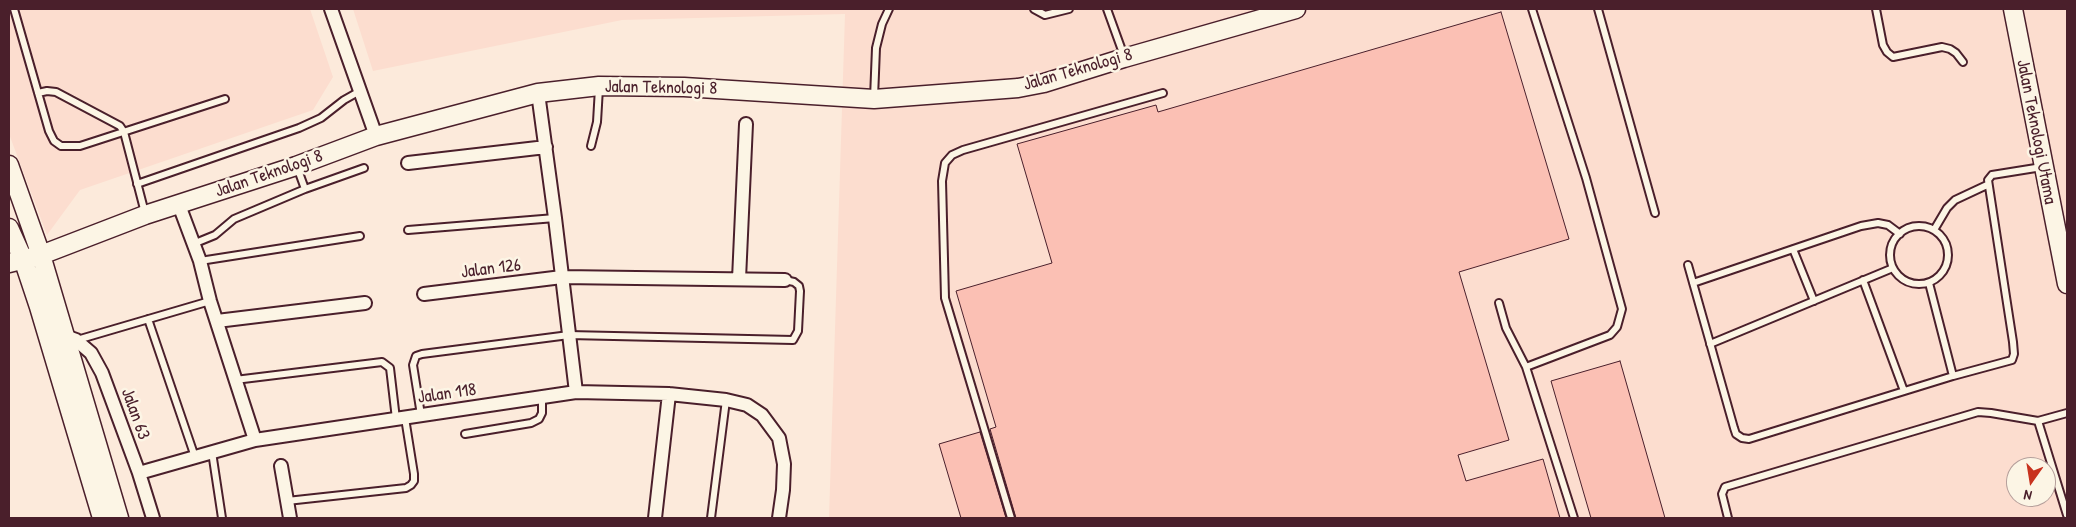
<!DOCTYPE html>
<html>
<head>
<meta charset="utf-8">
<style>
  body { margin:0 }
  #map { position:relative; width:2076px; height:527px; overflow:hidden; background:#fceadb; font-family:"Patrick Hand",sans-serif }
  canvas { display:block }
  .frame { position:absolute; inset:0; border:10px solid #4a1f2b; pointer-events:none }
  .north { position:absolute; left:2006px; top:457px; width:50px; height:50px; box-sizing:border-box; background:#fcf5e5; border:1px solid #b59f9b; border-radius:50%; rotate:193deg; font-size:14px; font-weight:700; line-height:20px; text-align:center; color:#4a1f2b }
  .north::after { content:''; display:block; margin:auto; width:18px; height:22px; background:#c8321e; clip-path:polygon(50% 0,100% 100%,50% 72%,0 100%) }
</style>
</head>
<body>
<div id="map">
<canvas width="2076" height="527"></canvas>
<div class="frame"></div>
<div class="north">N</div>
</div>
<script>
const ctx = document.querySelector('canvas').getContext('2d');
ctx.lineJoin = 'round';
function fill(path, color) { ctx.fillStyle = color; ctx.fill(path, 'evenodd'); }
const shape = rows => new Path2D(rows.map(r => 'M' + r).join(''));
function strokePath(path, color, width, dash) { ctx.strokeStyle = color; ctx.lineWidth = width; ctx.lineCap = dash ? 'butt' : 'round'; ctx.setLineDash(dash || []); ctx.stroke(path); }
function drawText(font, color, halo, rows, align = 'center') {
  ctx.font = font + ' "Patrick Hand",sans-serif'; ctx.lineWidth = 5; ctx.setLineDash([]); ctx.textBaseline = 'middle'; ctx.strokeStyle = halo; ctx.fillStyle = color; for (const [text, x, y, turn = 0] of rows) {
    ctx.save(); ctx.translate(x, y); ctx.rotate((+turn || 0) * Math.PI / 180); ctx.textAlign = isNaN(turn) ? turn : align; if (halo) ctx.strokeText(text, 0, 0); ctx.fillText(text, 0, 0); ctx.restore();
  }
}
fill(shape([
  [9,9,310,9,333,77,313,110,80,190,47,235,9,134],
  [353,9,2067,9,2067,518,1560,518,1543,459,1466,481,1458,455,1509,440,1459,272,1569,239,1501,12,1176,107,1209,217,956,291,1024,518,829,518,845,14,622,20,373,71],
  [2016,467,2046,467,2046,497,2016,497]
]), '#fcddcf');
const building = shape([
  [1501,12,1569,239,1459,272,1509,440,1458,455,1466,481,1543,459,1560,518,1016,518,990,429,996,427,956,291,1052,263,1017,144,1156,105,1158,112,1501,12],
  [1620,361,1665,518,1591,518,1551,381,1620,361],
  [980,432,1006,518,961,518,939,444,980,432]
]);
fill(building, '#fbc0b4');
strokePath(building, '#4a1f2b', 1);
const lane = shape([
  [14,9,49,131,54,141,61,146,80,146,225,99],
  [1034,9,1045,15,1069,9],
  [1107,9,1124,56],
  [1532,9,1586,178,1622,309,1617,327,1610,335,1526,367,1574,518],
  [1598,9,1655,213],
  [1876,9,1883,45,1887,52,1893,57,1942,47,1950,49,1956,53,1963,62],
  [38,93,47,91,56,92,120,126,124,132,145,213],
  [874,98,876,48,882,24,889,9],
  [591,146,597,122,599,88],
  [297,167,305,189],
  [137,184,299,128,321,118,344,100,360,91],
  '1890 255a29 29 0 1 1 58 0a29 29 0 1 1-58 0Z',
  [408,230,555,218],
  [1934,230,1947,208,1955,200,1987,185],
  [193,244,215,235,234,219,305,189,364,168],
  [1793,249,1814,301],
  [200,261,360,236],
  [1688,265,1734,428,1736,434,1742,438,1749,439,1953,376],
  [1863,280,1904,391],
  [1693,283,1861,226,1878,223,1888,225,1900,234],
  [1929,283,1953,376,2012,360,2014,354,2013,342,1988,180,1992,175,2042,167],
  [1499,303,1506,328,1526,367],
  [148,319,195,457],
  [77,340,210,301],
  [1710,344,1893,268],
  [235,380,382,362,390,368,396,419],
  [421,415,413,365,416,356,422,354,569,335,793,340,798,331,800,291,799,286,794,282,785,280],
  [2038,421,2067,515],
  [465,434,531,423,539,419,542,413,542,397],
  [212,452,222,518],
  [287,501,406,488,411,485,414,481,414,474,405,418],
  [711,518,726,400],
  [1011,518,945,298,942,181,945,163,952,155,963,150,1163,93],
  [1728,518,1722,494,1725,487,1978,412,1991,413,2038,421,2067,413]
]);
const street = shape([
  [331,9,376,136],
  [538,93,555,218,576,392],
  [408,163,546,147],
  [179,205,200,261,210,301,255,440],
  [739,279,746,124],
  [424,294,562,277,785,280],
  [217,321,365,303],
  [65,336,76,340,91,353,102,373,139,473,153,518],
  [281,466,290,518],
  [139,473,255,440,275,437,576,392,669,394,726,400,747,405,762,415,779,438,784,464,783,490,779,518],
  [655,518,669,394]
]);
const secondary = shape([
  [2013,9,2067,284],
  [9,165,41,255,119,518],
  [9,228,23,259,39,307,102,518],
  [9,263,41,255,145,215,296,166,376,136,538,93,599,86,684,87,874,99,1018,88,1044,83,1124,58,1296,9]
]);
strokePath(lane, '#4a1f2b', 10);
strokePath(street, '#4a1f2b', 16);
strokePath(secondary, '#4a1f2b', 21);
strokePath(lane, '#fcf5e5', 6);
strokePath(street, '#fcf5e5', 12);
strokePath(secondary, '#fcf5e5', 18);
drawText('18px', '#4a1f2b', '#fcf5e5', [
  ["Jalan Teknologi 8",1078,70,-16],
  ["Jalan Teknologi 8",661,88,1],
  ["Jalan Teknologi Utama",2036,132,79],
  ["Jalan Teknologi 8",269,174,-19],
  ["Jalan 126",491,269,-7],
  ["Jalan 118",447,394,-8],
  ["Jalan 63",135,414,70]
]);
</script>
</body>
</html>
